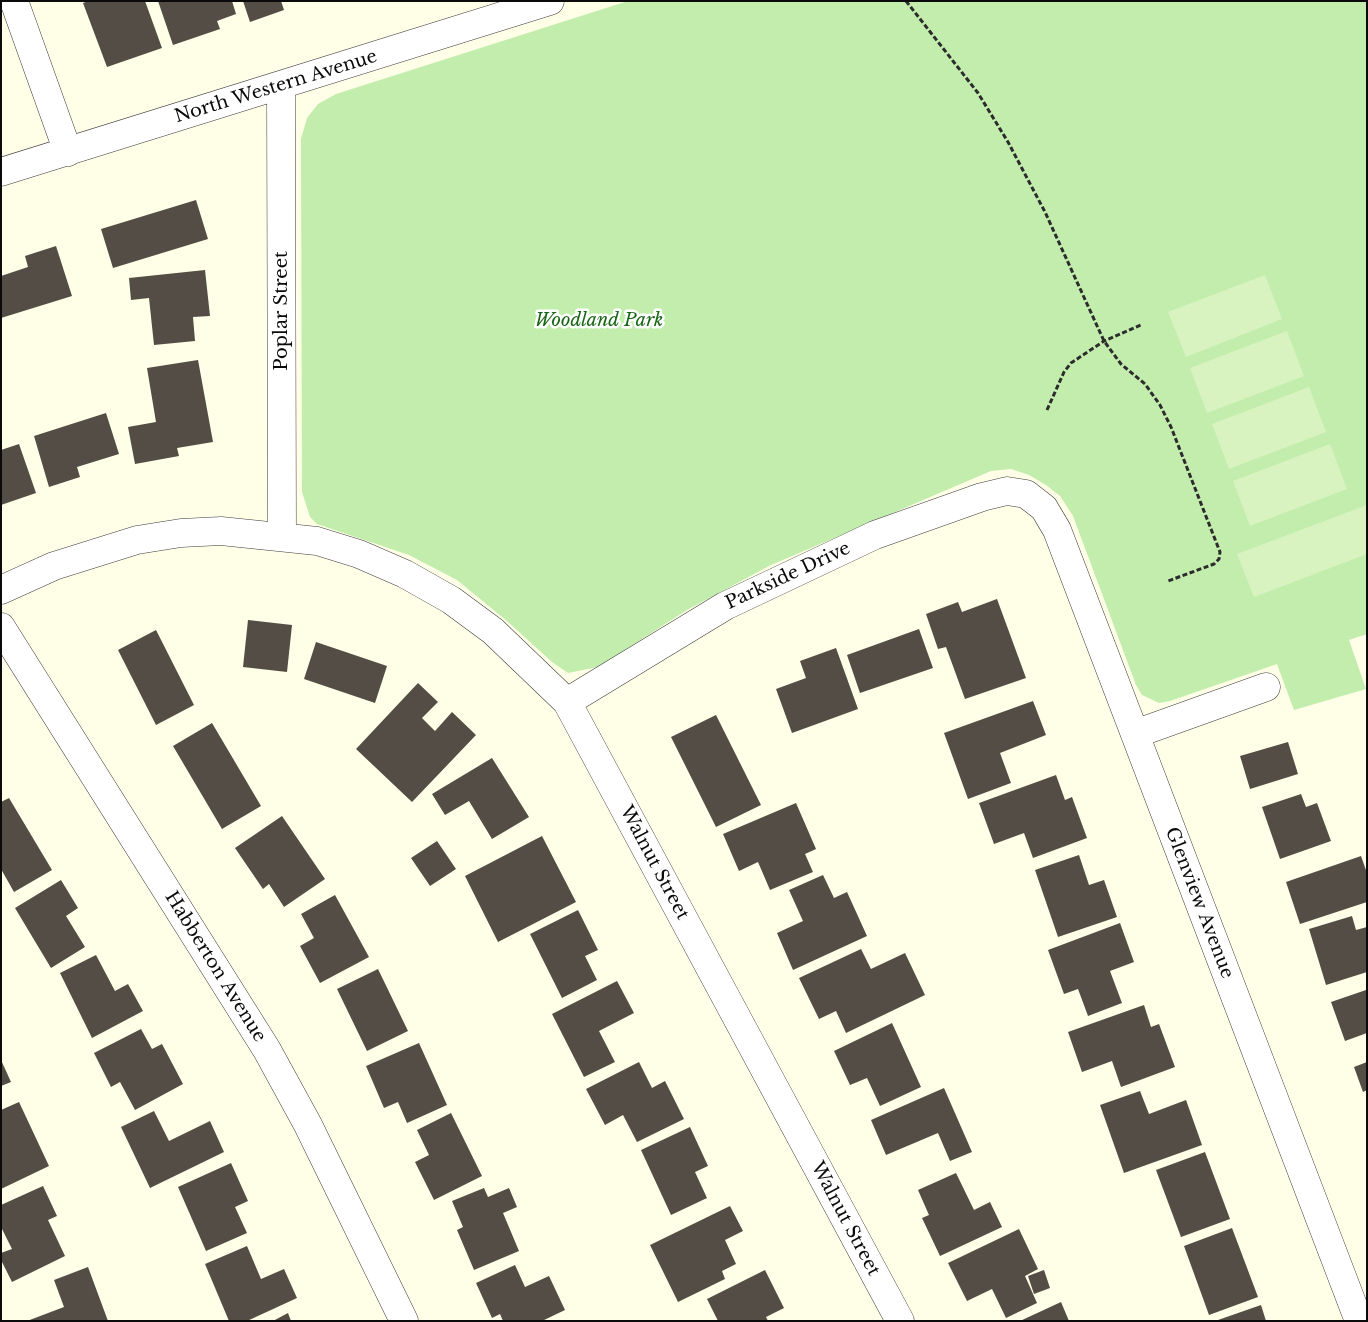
<!DOCTYPE html>
<html>
<head>
<meta charset="utf-8">
<style>
  body { margin:0 }
  #map { position:relative; width:1368px; height:1322px; overflow:hidden; background:#fffee6; font-family:"Libre Baskerville",serif }
  canvas { display:block }
  .frame { position:absolute; inset:0; border:2px solid #0a0a0a; pointer-events:none }
</style>
</head>
<body>
<div id="map">
<canvas width="1368" height="1322"></canvas>
<div class="frame"></div>
</div>
<script>
const ctx = document.querySelector('canvas').getContext('2d');
ctx.lineJoin = 'round';
function fill(path, color) { ctx.fillStyle = color; ctx.fill(path, 'evenodd'); }
const shape = rows => new Path2D(rows.map(r => 'M' + r).join(''));
function strokePath(path, color, width, dash) { ctx.strokeStyle = color; ctx.lineWidth = width; ctx.lineCap = dash ? 'butt' : 'round'; ctx.setLineDash(dash || []); ctx.stroke(path); }
function drawText(font, color, halo, rows, align = 'center') {
  ctx.font = font + ' "Libre Baskerville",serif'; ctx.lineWidth = 5; ctx.setLineDash([]); ctx.textBaseline = 'middle'; ctx.strokeStyle = halo; ctx.fillStyle = color; for (const [text, x, y, turn = 0] of rows) {
    ctx.save(); ctx.translate(x, y); ctx.rotate((+turn || 0) * Math.PI / 180); ctx.textAlign = isNaN(turn) ? turn : align; if (halo) ctx.strokeText(text, 0, 0); ctx.fillText(text, 0, 0); ctx.restore();
  }
}
fill(shape([
  [628,1,1367,1,1367,634,1349,640,1366,689,1294,710,1277,664,1170,701,1159,703,1142,695,1136,685,1073,516,1060,496,1046,485,1029,475,1011,469,991,471,771,565,687,610,598,667,568,673,552,662,507,621,457,580,409,555,317,524,310,517,302,492,301,139,307,118,318,104,336,94]
]), '#c3edad');
fill(shape([
  [1265,275,1282,319,1186,357,1168,312],
  [1287,331,1304,376,1207,413,1190,368],
  [1309,387,1326,432,1229,469,1212,424],
  [1330,444,1347,489,1250,526,1233,481],
  [1367,505,1367,554,1254,597,1237,554]
]), '#d8f3bf');
fill(shape([
  [88,1,145,1,162,48,107,67,83,3],
  [158,1,232,1,236,14,217,21,220,29,173,45],
  [243,1,281,1,284,10,250,22],
  [196,200,208,239,113,268,101,229],
  [56,246,72,296,1,318,1,276,28,267,25,256],
  [205,270,210,316,193,317,195,341,154,345,149,298,131,300,129,278],
  [198,360,213,442,177,448,179,456,135,464,128,427,156,422,147,368],
  [106,413,119,454,77,467,80,477,49,487,34,436],
  [19,444,36,493,1,505,1,450],
  [997,599,1026,678,965,699,946,647,938,649,926,614,958,602,962,612],
  [248,620,292,625,287,672,243,667],
  [919,629,933,668,860,693,847,655],
  [156,630,194,705,156,725,118,650],
  [316,642,387,666,375,703,304,679],
  [836,648,858,709,792,733,776,689,806,678,800,661],
  [418,683,438,702,422,718,435,731,452,712,476,735,412,802,356,749],
  [1033,701,1046,735,1000,753,1011,783,968,799,944,733],
  [716,715,761,805,716,827,671,737],
  [212,723,261,806,222,829,173,746],
  [1288,742,1298,774,1250,789,1240,756],
  [492,758,529,817,492,839,469,801,445,815,432,794],
  [1056,775,1065,800,1072,797,1087,838,1033,858,1024,833,994,844,979,803],
  [1301,794,1306,807,1317,803,1331,841,1280,859,1262,807],
  [9,798,52,870,14,892,1,869,1,802],
  [796,803,816,849,805,854,813,872,770,890,758,862,739,871,723,834],
  [282,816,325,879,284,907,269,884,263,889,235,848],
  [542,836,576,902,498,942,465,876],
  [437,841,456,869,430,886,411,858],
  [1079,855,1089,885,1104,880,1117,917,1058,937,1035,870],
  [1361,856,1367,873,1367,902,1300,924,1286,882],
  [823,875,834,898,847,892,867,936,793,970,777,933,803,921,789,890],
  [61,880,78,908,66,916,85,947,51,968,15,908],
  [335,895,369,957,320,983,300,946,314,938,301,914],
  [578,910,598,950,585,956,597,980,562,998,530,934],
  [1352,916,1356,930,1367,927,1367,972,1326,985,1309,929],
  [1120,923,1134,962,1110,971,1122,1003,1088,1016,1078,989,1064,994,1048,950],
  [861,949,871,969,905,953,925,995,846,1033,836,1011,819,1019,799,978],
  [96,955,115,991,128,984,143,1011,92,1038,60,973],
  [378,969,408,1031,367,1051,337,989],
  [617,981,634,1013,599,1031,615,1062,584,1077,552,1014],
  [1366,990,1367,1033,1345,1041,1331,1002],
  [1144,1005,1151,1027,1159,1024,1175,1067,1121,1087,1112,1061,1082,1072,1068,1032],
  [892,1023,921,1087,880,1106,867,1078,850,1085,834,1051],
  [141,1029,152,1049,162,1044,183,1084,135,1110,120,1082,111,1087,94,1053],
  [419,1043,447,1105,407,1123,398,1102,384,1108,366,1066],
  [1,1060,11,1082,1,1086],
  [639,1062,652,1088,665,1081,684,1119,637,1142,623,1115,605,1125,586,1089],
  [1367,1062,1367,1090,1363,1092,1354,1067],
  [944,1088,972,1152,950,1161,938,1133,886,1155,871,1120],
  [1140,1091,1149,1114,1186,1100,1202,1145,1124,1173,1100,1105],
  [19,1102,49,1166,1,1189,1,1110],
  [154,1111,169,1141,210,1121,224,1152,150,1188,121,1127],
  [451,1113,482,1176,434,1200,415,1162,429,1155,417,1130],
  [690,1127,708,1166,695,1172,707,1198,671,1215,641,1150],
  [1205,1152,1230,1219,1181,1237,1156,1170],
  [231,1163,248,1201,235,1207,247,1233,206,1251,178,1187],
  [956,1173,974,1210,990,1202,1002,1227,940,1256,922,1218,929,1215,918,1190],
  [43,1186,57,1216,48,1220,65,1256,12,1282,1,1260,1,1253,12,1249,1,1227,1,1205],
  [484,1188,488,1197,509,1188,517,1207,503,1213,519,1251,474,1270,457,1230,463,1227,452,1201],
  [730,1206,743,1231,725,1240,736,1264,722,1271,725,1279,678,1302,650,1245],
  [1232,1228,1258,1297,1209,1315,1184,1246],
  [1019,1229,1038,1269,1025,1276,1037,1303,1006,1318,992,1289,967,1301,948,1263],
  [247,1246,261,1279,284,1269,297,1298,247,1321,229,1321,205,1264],
  [515,1265,525,1287,549,1276,565,1310,542,1321,503,1321,500,1314,492,1318,476,1283],
  [88,1267,108,1321,27,1321,64,1307,54,1280],
  [765,1270,784,1308,766,1317,768,1321,718,1321,707,1299],
  [1044,1270,1050,1288,1034,1294,1028,1276],
  [1061,1302,1069,1321,1020,1321],
  [1261,1305,1266,1321,1218,1321,1218,1320],
  [288,1313,291,1321,273,1321]
]), '#534d45');
const minor = shape([
  [14,1,68,152],
  [281,86,282,536],
  [1,172,550,1],
  [1,590,54,566,137,540,181,533,221,531,317,541,359,554,405,574,451,600,493,631,567,702,900,1321],
  [1,627,267,1050,308,1125,404,1321],
  [567,702,725,606,875,535,982,497,1007,491,1026,494,1044,508,1057,530,1359,1321],
  [1135,734,1266,687]
]);
strokePath(minor, '#3d3d3d', 29);
strokePath(shape([
  [906,1,978,93,1008,142,1045,212,1104,341,1121,364,1145,384,1160,405,1171,427,1220,552,1219,559,1214,564,1168,581],
  [1047,410,1064,372,1071,363,1104,341,1141,325]
]), '#2c2c2c', 3, [5, 2.5]);
strokePath(minor, '#fff', 28);
drawText('18px', '#0a0a0a', '#fff', [
  ["North Western Avenue",276,87,-17],
  ["Poplar Street",282,311,-90],
  ["Parkside Drive",788,576,-25],
  ["Walnut Street",654,863,62],
  ["Glenview Avenue",1199,903,69],
  ["Habberton Avenue",215,967,58],
  ["Walnut Street",845,1219,62]
]);
drawText('italic 18px', '#186615', '#fff', [
  ["Woodland Park",599,321]
]);
</script>
</body>
</html>
